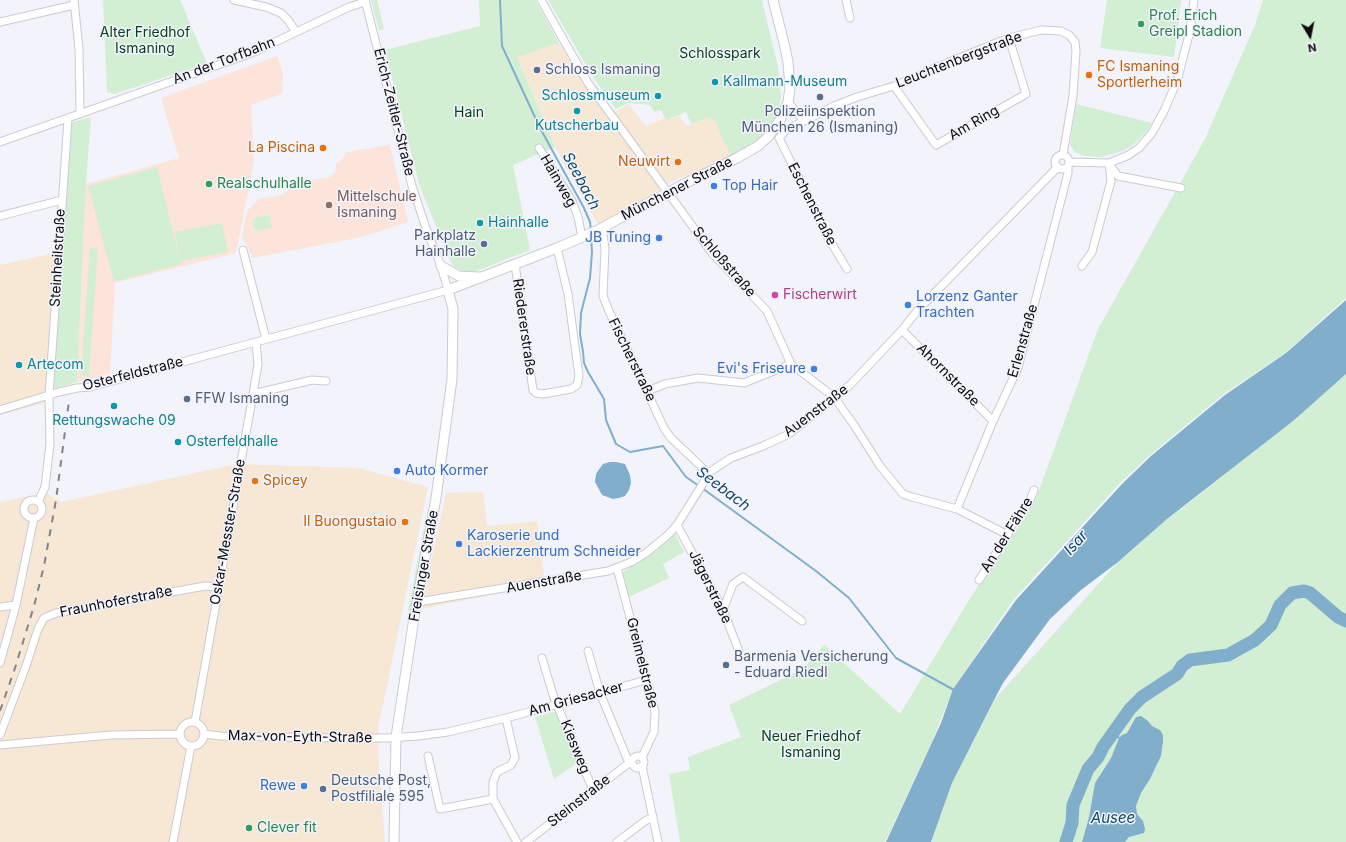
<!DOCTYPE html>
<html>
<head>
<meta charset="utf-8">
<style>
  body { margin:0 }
  #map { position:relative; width:1346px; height:842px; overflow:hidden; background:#f2f3fb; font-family:Inter,sans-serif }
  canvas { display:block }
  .north { position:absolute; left:1290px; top:16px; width:40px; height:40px; -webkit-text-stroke:3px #f2f3fb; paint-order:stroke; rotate:170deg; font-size:11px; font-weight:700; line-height:16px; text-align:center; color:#0b0b0e }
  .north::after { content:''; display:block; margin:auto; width:14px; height:18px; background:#0b0b0e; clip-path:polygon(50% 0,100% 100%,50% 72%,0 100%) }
</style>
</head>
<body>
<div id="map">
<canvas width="1346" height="842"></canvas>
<div class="north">N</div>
</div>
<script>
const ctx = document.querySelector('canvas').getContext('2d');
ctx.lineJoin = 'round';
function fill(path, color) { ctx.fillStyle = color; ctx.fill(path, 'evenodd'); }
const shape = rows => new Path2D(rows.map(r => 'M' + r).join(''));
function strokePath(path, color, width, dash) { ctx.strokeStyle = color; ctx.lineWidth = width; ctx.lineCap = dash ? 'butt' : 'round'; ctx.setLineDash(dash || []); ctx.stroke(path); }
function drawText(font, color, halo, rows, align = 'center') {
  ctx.font = font + ' Inter,sans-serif'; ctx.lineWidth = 3; ctx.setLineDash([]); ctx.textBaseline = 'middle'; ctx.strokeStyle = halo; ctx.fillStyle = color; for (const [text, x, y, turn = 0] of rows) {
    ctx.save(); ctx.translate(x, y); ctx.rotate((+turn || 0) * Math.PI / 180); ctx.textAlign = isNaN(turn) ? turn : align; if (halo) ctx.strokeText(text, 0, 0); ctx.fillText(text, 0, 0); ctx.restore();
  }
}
fill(shape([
  [559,43,607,117,628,104,646,126,665,118,667,120,679,116,687,126,710,117,768,129,757,142,729,160,672,181,620,216,599,226,555,147,517,56],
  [54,253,52,309,44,403,0,415,0,265],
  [237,464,359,468,428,487,378,729,379,770,385,842,0,842,0,502,46,493,61,502],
  [483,492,487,526,537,521,545,584,421,609,446,493]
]), '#f7e7d5');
fill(shape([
  [277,56,283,73,282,94,251,105,254,161,236,253,115,283,110,374,77,382,86,184,179,158,161,98],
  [390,145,408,222,362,237,253,258,242,236,247,211,259,199,282,195,301,181,330,177,335,172,336,163,340,162,347,152]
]), '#fce4da');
fill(shape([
  [103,0,180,0,207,63,115,94,107,92],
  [371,0,377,0,384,29,379,31],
  [479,0,535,0,559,43,517,57,555,147,513,165,530,250,474,272,468,273,456,268,451,262,420,187,385,50,480,26],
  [548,0,762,0,778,67,781,96,779,110,775,121,764,134,751,146,731,157,727,146,723,141,716,122,710,117,691,124,686,112,667,120,665,118,661,110,654,112,650,105,628,103,616,109,593,77],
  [1107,0,1181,0,1174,57,1100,48],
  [1263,0,1346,0,1346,298,1285,353,1224,394,1150,455,1120,483,1014,599,953,689,931,744,885,842,680,842,669,774,690,770,688,757,741,737,729,705,803,669,824,645,900,714,974,592,1034,504,1098,329,1205,139,1255,25],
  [1076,104,1152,123,1146,132,1132,146,1123,151,1101,157,1085,156,1075,152,1070,145],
  [91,117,86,184,77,382,53,389,70,123],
  [157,167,180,261,175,232,222,223,228,252,180,261,181,264,114,282,88,186],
  [270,215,272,228,254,231,253,218],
  [90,248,98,249,89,376,81,375],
  [1346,374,1346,842,1125,842,1129,837,1137,814,1136,806,1141,793,1150,779,1161,756,1163,742,1160,730,1152,726,1148,721,1136,717,1127,733,1122,735,1119,738,1111,758,1095,783,1089,817,1082,842,931,842,952,783,994,700,1118,562,1167,519,1202,493],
  [424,528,427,530,412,608,408,611],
  [675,534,684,552,663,564,669,578,629,597,623,574,624,571,656,551],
  [557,711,579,762,554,779,535,717]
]), '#d2efd4');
fill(shape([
  [1346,300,1346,374,1293,421,1167,519,1118,562,1081,590,1050,619,1003,683,994,700,952,783,931,842,886,842,941,723,953,689,1016,600,1122,484,1151,456,1225,395,1286,353],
  [610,462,616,462,625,464,630,475,631,483,629,490,625,496,619,498,613,499,602,495,595,482,596,474,600,468,603,464],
  [1141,716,1148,721,1152,726,1160,730,1163,735,1163,742,1161,756,1150,779,1141,793,1136,806,1137,814,1143,821,1145,829,1144,833,1129,837,1125,842,1082,842,1089,817,1095,783,1111,758,1119,738,1122,735,1127,733,1136,717]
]), '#81afcb');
strokePath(shape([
  [500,0,502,46,540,128,584,208,590,222,591,231],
  [591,237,592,252,590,278,581,313,580,334,583,352,584,363,588,372,604,399,606,420,616,444,630,452,663,446,686,477,699,486],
  [702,488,816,571,849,598,896,658,954,690],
  [1114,733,1119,738]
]), '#81afcb', 2);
strokePath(shape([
  [1066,842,1072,823,1073,805,1088,769,1098,757,1103,747,1130,709,1142,697,1177,674,1182,666,1190,660,1228,655,1255,640,1271,625,1280,605,1292,593,1304,591,1310,593,1338,617,1346,621]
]), '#81afcb', 13);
const street = shape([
  [74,0,79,49,80,114],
  [234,0,266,7,281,13,288,20,296,32],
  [541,0,588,83,712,253,767,311,791,364,834,397,854,425,880,466,903,494,912,497,957,509,1008,535],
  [846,0,850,18],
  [0,22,74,5],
  [894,86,936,145,1026,94,1009,38],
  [788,102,804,121,834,106,857,97,894,86,949,62,1009,38,1041,30,1061,31,1069,35,1075,42,1076,51,1073,96,1063,155],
  [804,121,786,130,779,138,829,239,847,269],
  [0,142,235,59,254,52,349,7,365,2],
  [539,148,572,201,578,217,582,237],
  '1055 162a7 7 0 1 1 14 0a7 7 0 1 1-14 0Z',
  [1069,162,1109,163,1129,155,1139,148,1152,133,1164,111,1177,81,1190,31,1194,0],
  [1109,164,1118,176,1181,188],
  [0,216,62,200],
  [602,228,605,248,603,296,609,311,664,428,671,438,708,473],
  [243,250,266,339],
  [515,264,533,390,536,393,543,394,571,389,577,385,579,376,568,294,557,248],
  [1082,266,1092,252,1111,181,1109,163],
  [902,330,993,421],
  [648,391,665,384,698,378,744,383,791,364],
  [253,394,312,380,326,381],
  [0,410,59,392,77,388,90,387,448,290,441,266,426,228,412,186,365,0],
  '24 509a9 9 0 1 1 18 0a9 9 0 1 1-18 0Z',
  [38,502,45,487,50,444,49,396,68,119],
  [957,509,993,421,1018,368,1068,173,1068,167],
  [677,525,723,610,739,651],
  [617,568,655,712,654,732,642,757],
  [979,580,1008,535,1009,529,1029,503,1034,490],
  [418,602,608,571,631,562,646,553,669,534,677,525,702,485,708,473,731,458,763,446,789,434,850,385,902,330,917,311,1058,167],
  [0,607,16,605],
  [723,610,733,584,743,577,802,621],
  [588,651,600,693,629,763],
  [542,658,554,698,593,790],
  [0,663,16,605,34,518],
  '180 734a12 12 0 1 1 24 0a12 12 0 1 1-24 0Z',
  [195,722,253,394,258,364,256,342],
  [204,734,220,736,339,738,387,738,418,736,448,732,506,718,600,693,646,680],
  [0,735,26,666,38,629,44,618,56,613,205,586,218,587],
  [0,745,111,735,179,734],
  '632 762a6 6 0 1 1 12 0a6 6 0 1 1-12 0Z',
  [428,756,440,809,493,799,517,842],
  [642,766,658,842],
  [493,799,493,782,497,772,511,765,515,758,506,718],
  [173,842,191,746],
  [526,842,629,763,632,762],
  [617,842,645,821,653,817]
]);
const secondary = shape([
  [441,266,459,276,479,277],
  [394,842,396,737,414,618,436,498,452,379,453,309,448,290,557,248,596,231,682,185,737,158,758,146,768,137,780,120,788,102,790,88,788,62,784,43,773,0]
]);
strokePath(street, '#cacbd3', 9);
strokePath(secondary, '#cacbd3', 11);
strokePath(street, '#fff', 7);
strokePath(secondary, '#fff', 9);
strokePath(shape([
  [0,711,15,668,34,606,44,566,56,500,69,401]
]), '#838389', 2, [7, 7]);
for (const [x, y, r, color] of [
  [1141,24,4,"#2e9e5b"],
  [537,70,4,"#5c6f8a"],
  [1089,75,4,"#e8710a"],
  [715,82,4,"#0f9aa8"],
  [658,96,4,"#0f9aa8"],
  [820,97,4,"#5c6f8a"],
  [577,111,4,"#0f9aa8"],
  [323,148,4,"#e8710a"],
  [678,162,4,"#e8710a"],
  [209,184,4,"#2e9e5b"],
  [714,186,4,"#3f7fe0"],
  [329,205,4,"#8d6e63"],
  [480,223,4,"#0f9aa8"],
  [659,238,4,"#3f7fe0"],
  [484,244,4,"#5c6f8a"],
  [775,295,4,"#d1479c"],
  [908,305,4,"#3f7fe0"],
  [19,365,4,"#0f9aa8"],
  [814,369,4,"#3f7fe0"],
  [187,399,4,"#5c6f8a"],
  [114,406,4,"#0f9aa8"],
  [178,442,4,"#0f9aa8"],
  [397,471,4,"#3f7fe0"],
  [255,481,4,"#e8710a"],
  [405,522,4,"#e8710a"],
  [459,544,4,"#3f7fe0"],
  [726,665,4,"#5c6f8a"],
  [304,786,4,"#3f7fe0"],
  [323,789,4,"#5c6f8a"],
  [249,828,4,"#2e9e5b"]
]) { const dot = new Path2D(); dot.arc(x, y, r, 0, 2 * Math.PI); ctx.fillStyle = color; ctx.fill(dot); strokePath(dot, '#f2f3fb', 1.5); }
drawText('14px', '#27864d', '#f2f3fb', [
  ["Prof. Erich",1149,16],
  ["Greipl Stadion",1149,32],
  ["Realschulhalle",217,184],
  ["Clever fit",257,828]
], 'left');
drawText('14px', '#074318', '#f2f3fb', [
  ["Alter Friedhof",145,33],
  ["Ismaning",145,49],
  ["Schlosspark",720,54],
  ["Hain",469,113],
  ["Neuer Friedhof",811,737],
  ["Ismaning",811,753]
]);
drawText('14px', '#0b0b0e', '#f2f3fb', [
  ["Leuchtenbergstraße",959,60,-21],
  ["An der Torfbahn",224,61,-21],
  ["Erich-Zeitler-Straße",394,112,76],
  ["Am Ring",974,123,-30],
  ["Hainweg",558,181,60],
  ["Münchener Straße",677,189,-27],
  ["Eschenstraße",812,204,63],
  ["Steinheilstraße",58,258,-87],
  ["Schloßstraße",724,262,49],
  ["Riedererstraße",524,327,82],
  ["Erlenstraße",1023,341,-74],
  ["Fischerstraße",632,360,64],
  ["Osterfeldstraße",133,374,-14],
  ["Ahornstraße",948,375,45],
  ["Auenstraße",816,411,-37],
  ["Oskar-Messter-Straße",228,532,-80],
  ["An der Fähre",1007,535,-58],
  ["Freisinger Straße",424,566,-80],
  ["Auenstraße",544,582,-10],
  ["Jägerstraße",710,587,64],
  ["Fraunhoferstraße",116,602,-11],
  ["Greimelstraße",642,663,76],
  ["Am Griesacker",576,699,-15],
  ["Max-von-Eyth-Straße",300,737,1],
  ["Kiesweg",575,747,68],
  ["Steinstraße",579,801,-38]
]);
drawText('14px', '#c56008', '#f2f3fb', [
  ["FC Ismaning",1097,67,"left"],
  ["Sportlerheim",1097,83,"left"],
  ["La Piscina",315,148],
  ["Neuwirt",670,162],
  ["Spicey",263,481,"left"],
  ["Il Buongustaio",397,522]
], 'right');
drawText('14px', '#4e5e75', '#f2f3fb', [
  ["Schloss Ismaning",545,70],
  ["Polizeiinspektion",820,112,"center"],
  ["München 26 (Ismaning)",820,128,"center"],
  ["Parkplatz",476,236,"right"],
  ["Hainhalle",476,252,"right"],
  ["FFW Ismaning",195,399],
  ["Barmenia Versicherung",734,657],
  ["- Eduard Riedl",734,673],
  ["Deutsche Post,",331,781],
  ["Postfiliale 595",331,797]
], 'left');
drawText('14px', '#0d838f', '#f2f3fb', [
  ["Kallmann-Museum",723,82],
  ["Schlossmuseum",650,96,"right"],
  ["Kutscherbau",577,126,"center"],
  ["Hainhalle",488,223],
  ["Artecom",27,365],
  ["Rettungswache 09",114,421,"center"],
  ["Osterfeldhalle",186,442]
], 'left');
drawText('14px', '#366cbe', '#f2f3fb', [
  ["Top Hair",722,186],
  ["JB Tuning",651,238,"right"],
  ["Lorzenz Ganter",916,297],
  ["Trachten",916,313],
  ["Evi's Friseure",806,369,"right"],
  ["Auto Kormer",405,471],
  ["Karoserie und",467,536],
  ["Lackierzentrum Schneider",467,552],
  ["Rewe",296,786,"right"]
], 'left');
drawText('14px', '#785e54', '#f2f3fb', [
  ["Mittelschule",337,197],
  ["Ismaning",337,213]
], 'left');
drawText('14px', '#b23c85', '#f2f3fb', [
  ["Fischerwirt",783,295]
], 'left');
drawText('italic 15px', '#0e4965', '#f2f3fb', [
  ["Seebach",581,181,62],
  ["Seebach",723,489,37],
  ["Isar",1076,543,-48],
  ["Ausee",1113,818]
]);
</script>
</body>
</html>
